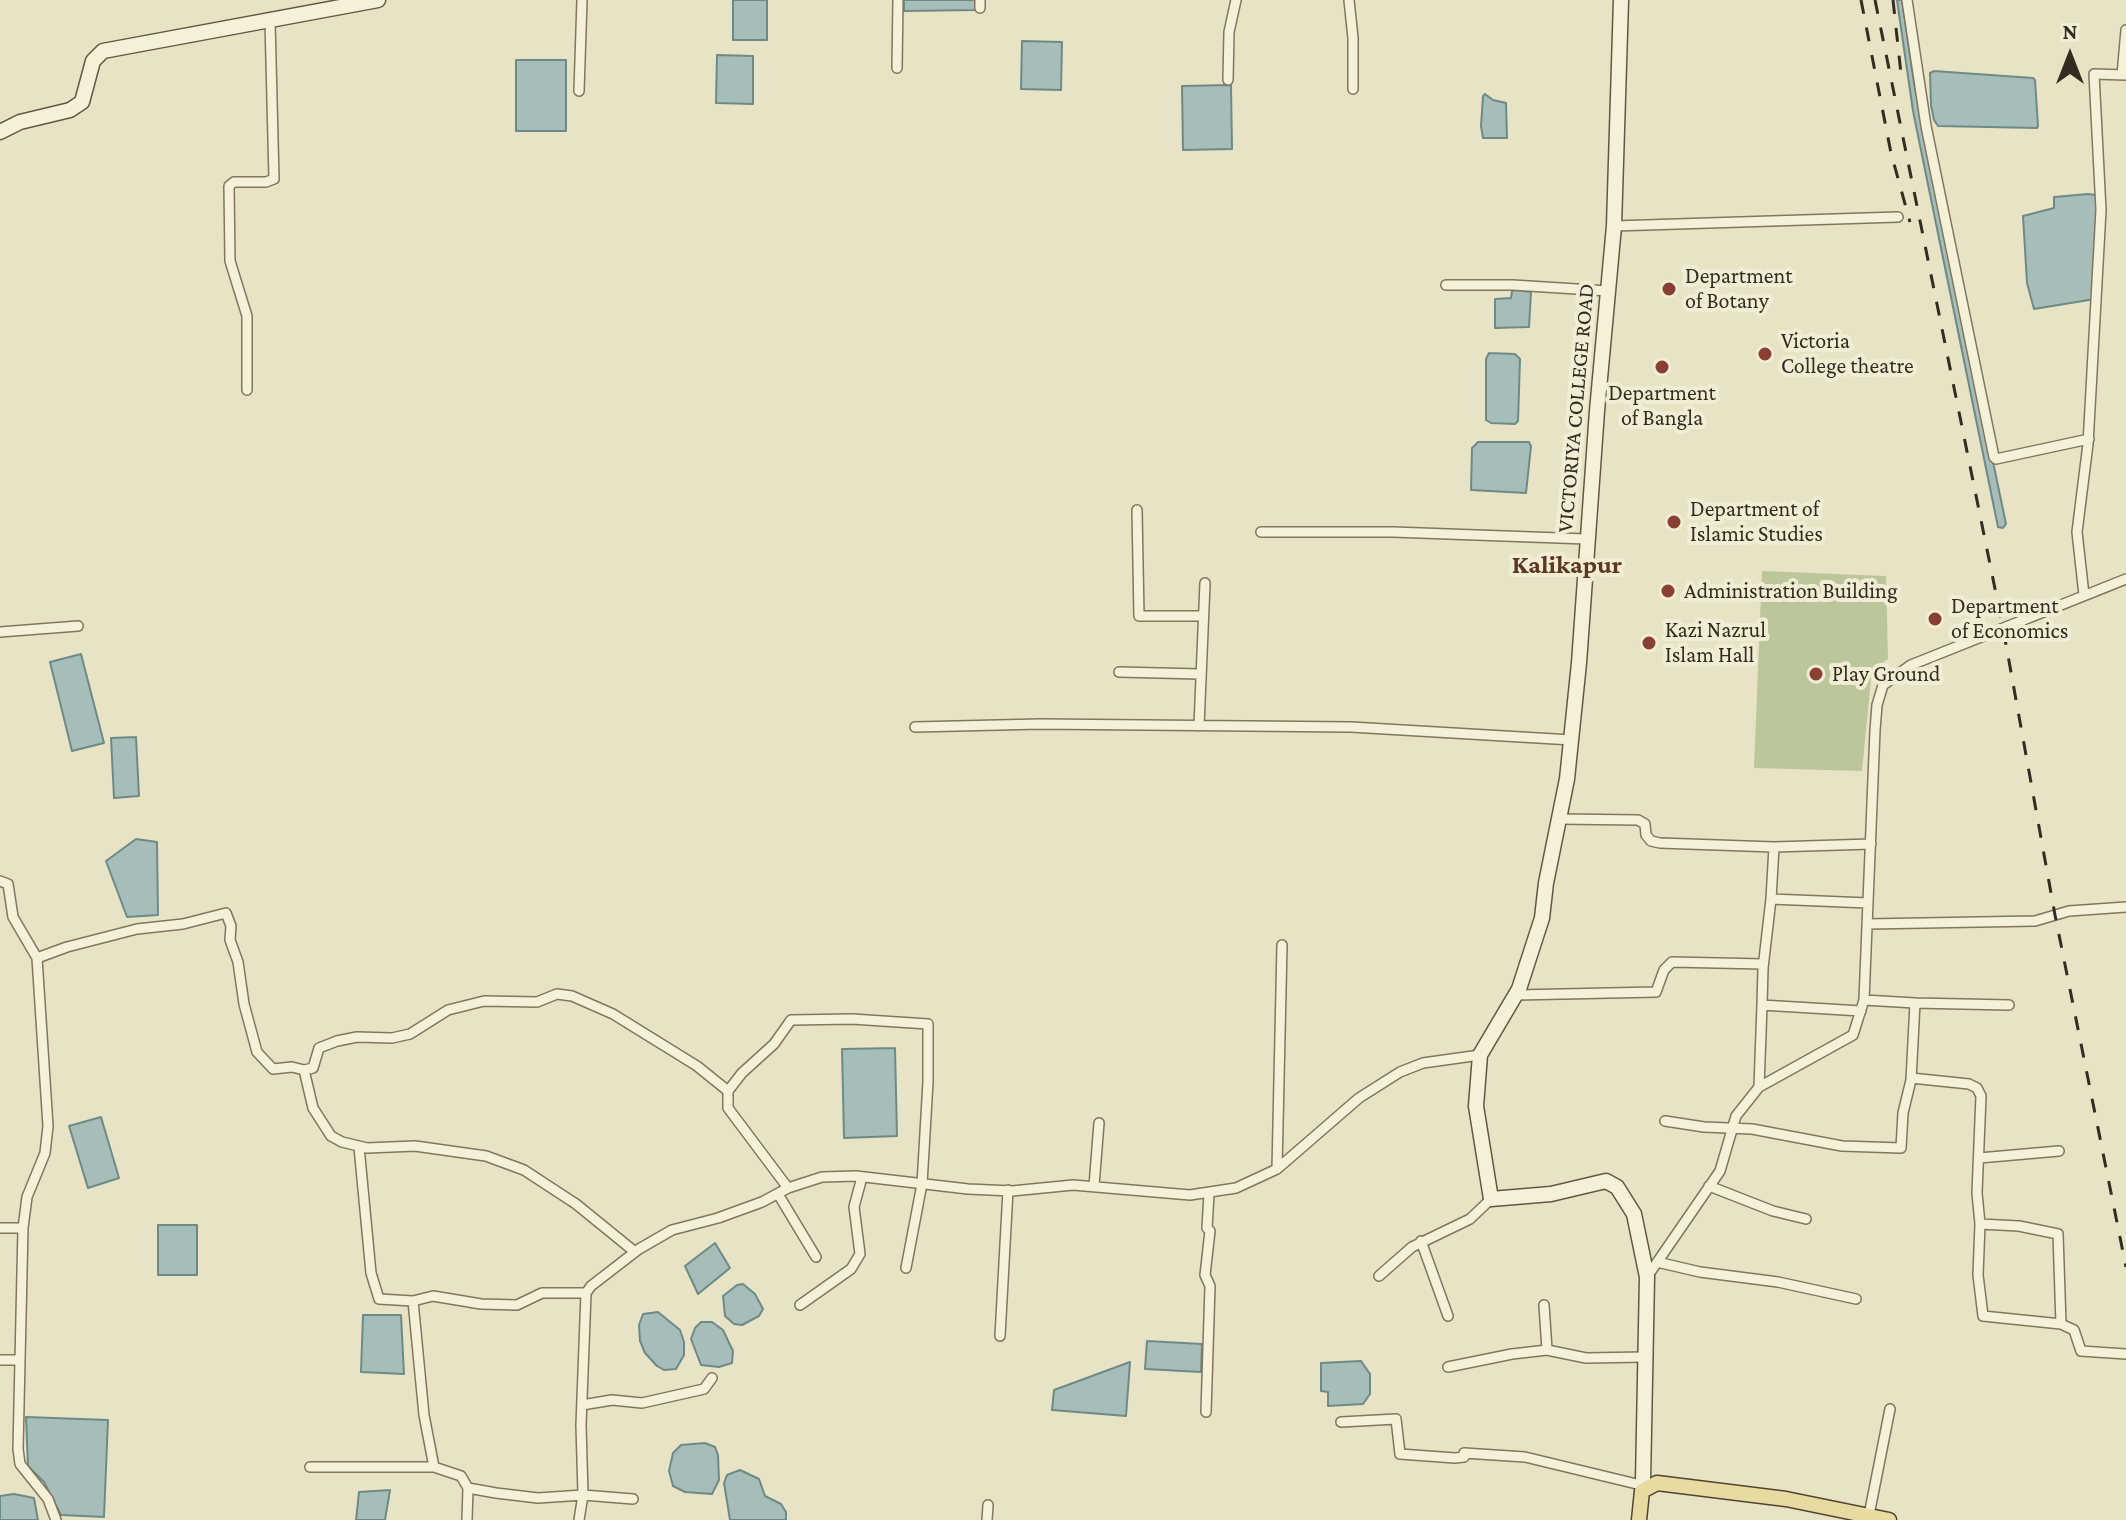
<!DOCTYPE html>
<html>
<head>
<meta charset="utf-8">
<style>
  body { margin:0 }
  #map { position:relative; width:2126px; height:1520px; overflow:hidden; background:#e9e3c5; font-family:"Crimson Pro",serif }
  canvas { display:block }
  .north { position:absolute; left:2030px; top:16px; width:80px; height:80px; -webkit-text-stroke:6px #f1edd4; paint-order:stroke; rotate:0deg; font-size:22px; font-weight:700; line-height:32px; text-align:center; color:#342c20 }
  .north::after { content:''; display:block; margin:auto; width:28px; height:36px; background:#342c20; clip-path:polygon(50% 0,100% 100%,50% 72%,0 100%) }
</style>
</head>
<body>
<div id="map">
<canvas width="2126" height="1520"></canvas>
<div class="north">N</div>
</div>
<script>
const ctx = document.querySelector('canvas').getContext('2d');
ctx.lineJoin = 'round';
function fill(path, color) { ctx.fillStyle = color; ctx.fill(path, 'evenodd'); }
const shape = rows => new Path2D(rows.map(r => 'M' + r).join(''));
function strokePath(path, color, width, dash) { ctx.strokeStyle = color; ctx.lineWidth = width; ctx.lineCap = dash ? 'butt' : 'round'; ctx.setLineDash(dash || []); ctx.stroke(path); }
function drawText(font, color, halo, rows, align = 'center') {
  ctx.font = font + ' "Crimson Pro",serif'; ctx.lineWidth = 8; ctx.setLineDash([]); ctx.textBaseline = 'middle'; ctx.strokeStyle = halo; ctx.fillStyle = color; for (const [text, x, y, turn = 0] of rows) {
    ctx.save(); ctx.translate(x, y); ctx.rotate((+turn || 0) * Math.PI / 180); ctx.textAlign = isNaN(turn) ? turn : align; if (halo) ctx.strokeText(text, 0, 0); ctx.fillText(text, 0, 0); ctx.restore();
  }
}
fill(shape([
  [1762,571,1886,576,1888,659,1876,668,1871,679,1862,771,1754,768]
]), '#bbc69b');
const water = shape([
  [733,0,767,0,767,40,733,40,733,0],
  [904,0,976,0,976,10,904,11,904,0],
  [1897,0,1902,0,1914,83,2006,524,2003,528,1998,527,1913,111,1897,0],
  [1022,41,1062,42,1061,90,1021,89,1022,41],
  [717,55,753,56,753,104,716,103,717,55],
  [516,60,566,60,566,131,516,131,516,60],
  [1934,71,2033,78,2035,80,2038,126,2037,128,1938,126,1934,120,1931,105,1930,73,1934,71],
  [1231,85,1232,149,1183,150,1182,86,1231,85],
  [1485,94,1493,100,1506,103,1507,138,1483,138,1481,126,1483,96,1485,94],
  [2088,194,2096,195,2098,199,2095,299,2034,309,2027,283,2023,216,2054,208,2054,197,2088,194],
  [1515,290,1531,292,1529,327,1495,328,1495,299,1511,298,1512,291,1515,290],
  [1489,353,1515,354,1520,359,1518,421,1515,424,1491,423,1486,420,1486,359,1489,353],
  [1478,442,1529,442,1531,446,1526,493,1471,490,1472,448,1478,442],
  [81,654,104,743,72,751,50,662,81,654],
  [136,737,139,796,114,798,111,738,136,737],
  [136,839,157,842,158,915,127,917,106,861,136,839],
  [895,1048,897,1136,844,1138,842,1049,895,1048],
  [101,1117,119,1178,88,1188,69,1126,101,1117],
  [158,1225,197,1225,197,1275,158,1275,158,1225],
  [715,1243,730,1268,698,1294,685,1266,715,1243],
  [743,1284,755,1294,763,1309,759,1316,742,1325,734,1324,725,1316,723,1296,737,1285,743,1284],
  [658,1312,680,1330,684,1342,684,1355,676,1369,664,1370,657,1366,645,1353,640,1341,639,1325,643,1314,658,1312],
  [363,1315,401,1315,404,1374,361,1372,363,1315],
  [701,1322,712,1322,723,1330,733,1351,732,1363,719,1367,701,1365,691,1339,695,1328,701,1322],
  [1147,1341,1202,1344,1201,1372,1145,1369,1147,1341],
  [1361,1361,1370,1374,1370,1394,1363,1404,1328,1406,1328,1392,1321,1391,1321,1363,1361,1361],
  [1130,1362,1126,1416,1052,1410,1054,1390,1130,1362],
  [26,1417,108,1420,104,1517,61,1515,44,1482,28,1466,26,1417],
  [705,1443,715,1447,718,1455,719,1480,712,1494,685,1492,673,1486,669,1471,673,1453,681,1445,705,1443],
  [740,1470,759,1479,765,1496,781,1504,786,1512,786,1520,730,1520,724,1483,727,1475,740,1470],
  [390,1490,385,1520,356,1520,359,1492,390,1490],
  [14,1494,34,1498,38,1520,0,1520,0,1496,14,1494]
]);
fill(water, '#a6bdb9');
strokePath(water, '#6e8a87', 2);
const street = shape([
  [980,0,980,8],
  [1349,0,1353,38,1353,89],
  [1907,0,1926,126,1994,457,1996,459,2089,439],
  [897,68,898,0],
  [2122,75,2126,30],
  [1228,80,1229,32,1236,0],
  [579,91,582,0],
  [1614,226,1898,217],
  [1446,285,1513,285,1608,291],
  [247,390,247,316,230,261,229,186,234,182,266,182,274,179,270,21],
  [1137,510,1139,616,1203,616],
  [1261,532,1393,532,1587,539],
  [2084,595,2077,532,2088,444,2101,210,2094,74,2126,75],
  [0,632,78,626],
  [1119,672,1200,674],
  [1199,726,1205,583],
  [915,727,1040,724,1351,727,1572,740],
  [1560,819,1638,820,1645,824,1646,835,1651,841,1660,843,1774,847,1871,844],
  [1774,847,1771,899,1868,903],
  [0,881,8,884,13,917,37,958,48,1126,45,1153,27,1197,23,1228,18,1449,20,1464,48,1499,56,1520],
  [1771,899,1763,968,1762,1005,1861,1011],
  [1867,924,2035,921,2069,911,2126,907],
  [37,958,67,947,137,929,183,924,226,913,231,926,230,940,238,962,244,1004,257,1052,273,1069,292,1067,304,1070,313,1108,331,1136,342,1142,367,1148,415,1146,486,1156,524,1170,576,1204,635,1252],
  [1516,995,1656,992,1664,970,1672,962,1763,964],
  [1915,1003,2009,1005],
  [304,1070,313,1068,319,1048,337,1041,357,1037,392,1038,410,1034,448,1010,484,1001,537,1002,557,994,572,996,613,1014,697,1066,728,1091,728,1108,788,1188],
  [1911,1078,1969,1084,1977,1088,1981,1096,1977,1193,1980,1224,1978,1275,1983,1316,2061,1324,2074,1330,2081,1351,2126,1354],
  [1759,1087,1762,1005],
  [728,1091,742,1073,774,1044,791,1020,852,1019,928,1024,928,1082,922,1184,906,1268],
  [1665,1121,1704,1127,1752,1129,1842,1146,1901,1148,1903,1113,1911,1080,1915,1003,1864,1000],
  [359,1147,371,1273,379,1299,413,1301,433,1296,481,1304,517,1305,542,1293,586,1293],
  [1979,1158,2059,1151],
  [1277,1169,1282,945],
  [1094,1186,1099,1123],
  [1709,1186,1773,1211,1806,1219],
  [778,1194,816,1257],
  [1980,1224,2019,1226,2058,1234,2061,1324],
  [0,1228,23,1228],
  [1421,1241,1448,1316],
  [1657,1262,1700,1272,1778,1282,1856,1299],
  [1379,1276,1412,1247,1470,1219,1491,1199],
  [1647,1277,1720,1171,1736,1116,1759,1087,1853,1035,1864,1000,1875,730,1877,705,1883,685,1911,665,2126,579],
  [413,1301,424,1415,434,1467,461,1476,468,1488,496,1493,538,1498,583,1495,633,1499],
  [800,1305,851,1269,860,1254,854,1207,862,1177],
  [1544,1305,1547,1350],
  [1000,1336,1008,1190],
  [0,1360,20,1360],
  [1448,1367,1512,1354,1547,1350,1586,1358,1645,1357],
  [582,1405,612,1400,642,1403,704,1389,712,1378],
  [1206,1412,1210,1286,1205,1275,1210,1231,1207,1228,1209,1194],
  [1341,1422,1396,1419,1400,1454,1455,1458,1464,1457,1464,1453,1525,1457,1645,1486],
  [310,1467,434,1467],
  [1869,1515,1890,1409],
  [467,1520,468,1488],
  [579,1520,583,1495,581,1425,586,1293,591,1286,639,1249,672,1230,718,1218,762,1202,788,1188,822,1177,856,1176,968,1189,1012,1191,1073,1185,1190,1195,1236,1188,1277,1169,1359,1098,1400,1072,1423,1063,1480,1055],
  [987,1520,988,1505]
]);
const secondary = shape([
  [1621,0,1614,226,1597,411,1579,663,1567,779,1546,883,1542,918,1519,989,1480,1055,1476,1106,1491,1199,1551,1194,1606,1181,1617,1187,1634,1214,1647,1277,1643,1481,1647,1487],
  [0,132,20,122,70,110,82,102,93,61,103,51,378,0]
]);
const primary = shape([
  [1639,1520,1642,1491,1657,1483,1786,1499,1889,1520]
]);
strokePath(street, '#82765d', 12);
strokePath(secondary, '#645741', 17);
strokePath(primary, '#504431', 17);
strokePath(street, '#f5f0d8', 9);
strokePath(secondary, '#f5f0d8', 14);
strokePath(primary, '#e8dba2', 14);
strokePath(shape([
  [1861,0,1891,153,1910,222],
  [1875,0,2003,628,2055,915,2126,1267],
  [1893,0,1902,83]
]), '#342c20', 3, [14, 14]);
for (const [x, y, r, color] of [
  [1669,289,8,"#8a3f34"],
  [1765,354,8,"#8a3f34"],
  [1662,367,8,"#8a3f34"],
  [1674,522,8,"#8a3f34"],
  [1668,591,8,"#8a3f34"],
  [1935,619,8,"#8a3f34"],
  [1649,643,8,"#8a3f34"],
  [1816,674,8,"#8a3f34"]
]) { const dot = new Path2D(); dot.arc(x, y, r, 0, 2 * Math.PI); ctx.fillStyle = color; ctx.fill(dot); strokePath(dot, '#f1edd4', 3); }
drawText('22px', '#342c20', '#f1edd4', [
  ["Department",1685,276],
  ["of Botany",1685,301],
  ["Victoria",1781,341],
  ["College theatre",1781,366],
  ["Department",1662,393,"center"],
  ["of Bangla",1662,418,"center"],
  ["Department of",1690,509],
  ["Islamic Studies",1690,534],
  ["Administration Building",1684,591],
  ["Department",1951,606],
  ["of Economics",1951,631],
  ["Kazi Nazrul",1665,630],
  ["Islam Hall",1665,655],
  ["Play Ground",1832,674]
], 'left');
drawText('22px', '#342c20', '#f1edd4', [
  ["VICTORIYA COLLEGE ROAD",1576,408,-85]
]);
drawText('bold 26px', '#5b3724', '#f1edd4', [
  ["Kalikapur",1567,565]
]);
</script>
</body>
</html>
